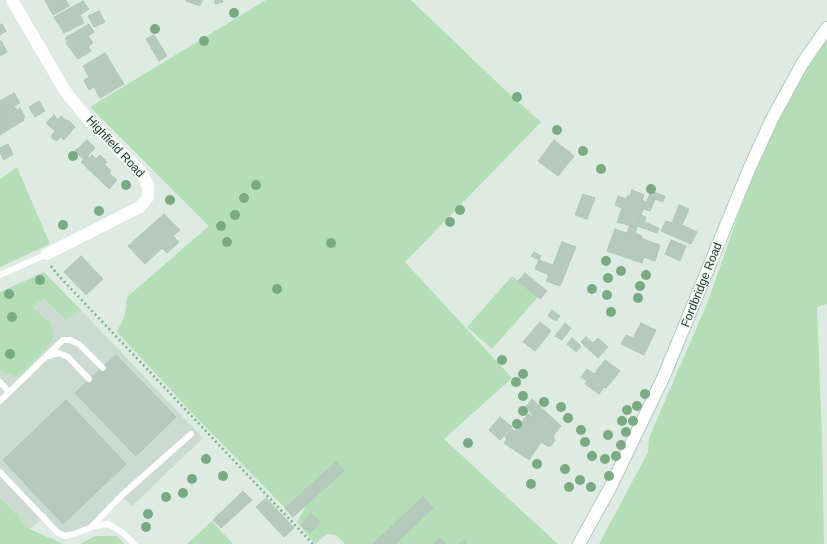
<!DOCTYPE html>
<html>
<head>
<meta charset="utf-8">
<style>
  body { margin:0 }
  canvas { display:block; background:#deebe2 }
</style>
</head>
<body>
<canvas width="827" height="544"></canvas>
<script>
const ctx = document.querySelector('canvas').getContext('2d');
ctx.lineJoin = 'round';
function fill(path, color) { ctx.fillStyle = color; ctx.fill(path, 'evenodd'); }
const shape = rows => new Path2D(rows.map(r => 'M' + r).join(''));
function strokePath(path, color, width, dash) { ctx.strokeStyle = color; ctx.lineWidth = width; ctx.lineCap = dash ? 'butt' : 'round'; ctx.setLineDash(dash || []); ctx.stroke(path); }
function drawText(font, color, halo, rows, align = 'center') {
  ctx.font = font + ' Helvetica,sans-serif'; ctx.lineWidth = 3; ctx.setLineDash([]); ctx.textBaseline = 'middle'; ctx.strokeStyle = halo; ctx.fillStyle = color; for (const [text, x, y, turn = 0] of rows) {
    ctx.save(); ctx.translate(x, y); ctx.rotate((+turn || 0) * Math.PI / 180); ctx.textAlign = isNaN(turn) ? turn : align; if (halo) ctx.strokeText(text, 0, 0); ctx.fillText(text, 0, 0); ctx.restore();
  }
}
fill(shape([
  [44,299,66,319,80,309,203,438,132,506,121,496,92,527,65,536,43,518,30,529,0,497,0,369,6,374,18,377,49,345,54,337,52,325,33,307]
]), '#ccdbd1');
fill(shape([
  [266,0,411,0,505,90,541,122,405,262,512,378,444,439,558,544,345,544,336,535,327,534,315,544,297,522,307,504,344,471,336,462,285,508,193,414,117,332,125,315,127,297,209,226,90,107],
  [827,35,827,304,817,307,822,438,824,544,599,544,648,452,649,438,708,301,772,119],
  [17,167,50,244,0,267,0,179],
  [44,272,80,309,66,320,44,299,33,307,52,325,54,337,49,345,18,377,6,374,0,369,0,292],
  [512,276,538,297,492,349,467,327],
  [0,497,30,529,63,544,0,544],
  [212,521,233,544,187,544],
  [95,536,117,536,124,544,80,544]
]), '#b4dfb6');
const building = shape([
  [45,0,66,0,69,6,53,15,45,0],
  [202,0,200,6,186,1,186,0,202,0],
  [215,0,222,0,223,2,215,4,215,0],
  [83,1,89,9,80,15,84,23,64,33,54,17,83,1],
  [99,11,105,22,94,27,88,16,99,11],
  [2,24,6,31,0,35,0,25,2,24],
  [89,24,94,32,88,36,93,43,88,47,91,51,78,59,66,43,68,42,65,38,89,24],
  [154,35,167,56,159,61,146,39,154,35],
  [1,41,7,52,0,56,0,42,1,41],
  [105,53,124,84,100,98,94,87,89,90,84,80,89,77,83,66,105,53],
  [14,93,20,103,14,106,17,110,20,108,25,117,23,118,24,120,0,135,0,101,14,93],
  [39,101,45,111,35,117,29,107,39,101],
  [54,115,58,120,61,116,66,121,68,120,75,127,64,140,61,137,56,141,51,137,55,131,46,123,54,115],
  [87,140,95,148,84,160,75,151,87,140],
  [554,140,574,156,558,176,538,161,554,140],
  [8,144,13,154,4,160,0,153,0,148,8,144],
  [92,155,96,159,100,155,107,162,104,164,111,171,109,173,117,180,109,189,81,162,87,156,90,158,92,155],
  [632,190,644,195,642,200,646,202,636,227,617,222,622,208,615,205,618,196,626,199,628,195,630,196,632,190],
  [651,191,665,196,663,202,655,199,650,211,644,209,651,191],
  [583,194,595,198,587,219,575,215,583,194],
  [679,205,689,209,682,225,697,232,691,244,661,231,666,221,672,223,679,205],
  [164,214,180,230,173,236,179,242,167,253,162,248,145,264,128,246,164,214],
  [641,215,646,217,644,222,659,228,657,233,637,226,641,215],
  [630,225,637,227,635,233,642,236,641,238,627,233,630,225],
  [615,229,660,245,655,261,644,257,642,263,607,251,615,229],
  [671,240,686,246,680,261,665,254,671,240],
  [562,242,576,247,560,286,546,281,549,275,535,269,539,260,553,265,562,242],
  [534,252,541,256,539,260,531,256,534,252],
  [81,256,103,279,86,295,64,272,81,256],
  [525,273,547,291,540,299,518,281,525,273],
  [552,310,560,316,556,321,548,316,552,310],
  [540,322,551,331,535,351,523,342,540,322],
  [565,323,571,328,562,340,555,336,565,323],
  [641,323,656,330,644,355,621,344,626,335,633,338,641,323],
  [586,337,593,343,598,338,608,347,598,358,581,342,586,337],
  [572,338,581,346,576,352,567,344,572,338],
  [116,355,176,417,136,456,75,393,116,355],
  [605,360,620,371,606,388,604,387,599,394,585,384,587,381,581,377,587,369,594,374,605,360],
  [532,399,561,426,553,436,555,440,551,446,550,445,549,447,541,442,529,460,504,443,507,439,505,437,511,429,515,431,528,414,535,418,526,407,532,399],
  [66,400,126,464,63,524,3,460,66,400],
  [500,417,512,427,500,440,489,430,500,417],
  [336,462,344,471,293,517,285,508,336,462],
  [243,491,252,500,221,528,213,520,243,491],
  [423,497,433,508,395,544,373,544,423,497],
  [266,498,294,528,284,537,256,507,266,498],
  [311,514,320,522,310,533,301,525,311,514],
  [440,538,446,544,433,544,440,538],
  [464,540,467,544,459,544,464,540]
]);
fill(building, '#b6c9bd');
strokePath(building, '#b0c5b8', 1);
const secondary = shape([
  [579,544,610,488,664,376,750,167,772,119,802,64,827,28]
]);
strokePath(secondary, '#b0ccbc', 14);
strokePath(shape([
  [51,266,56,273,313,544]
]), '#7bb295', 2.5, [2, 3]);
strokePath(shape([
  [0,275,47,254],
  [48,356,59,353,68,357,89,379],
  [0,382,9,392],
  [0,401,63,340,70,340,79,344,103,368],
  [0,472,58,533,65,536,74,534,92,527,108,524,122,532,134,544],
  [93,525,121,496,191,434]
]), '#fff', 6);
strokePath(shape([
  [12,0,65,91,88,119,142,173,148,186,148,197,140,207,47,254]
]), '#fff', 12);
strokePath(secondary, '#fff', 12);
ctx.fillStyle = '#78ab82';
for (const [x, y] of [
  [234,13],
  [155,29],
  [204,41],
  [517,97],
  [557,130],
  [583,151],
  [73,156],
  [601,169],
  [126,185],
  [256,185],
  [651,189],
  [244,198],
  [170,200],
  [460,210],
  [99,211],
  [235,215],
  [450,222],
  [63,225],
  [221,226],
  [227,242],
  [331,243],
  [606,261],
  [621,271],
  [646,275],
  [608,278],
  [40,280],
  [640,286],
  [277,289],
  [592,289],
  [9,294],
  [607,295],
  [638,298],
  [611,312],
  [12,317],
  [10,354],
  [502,360],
  [523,374],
  [516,382],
  [645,394],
  [523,396],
  [544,402],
  [637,406],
  [561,407],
  [627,410],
  [523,411],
  [568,418],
  [622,421],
  [633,421],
  [517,424],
  [581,430],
  [626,432],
  [608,435],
  [585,442],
  [468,443],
  [621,445],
  [592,456],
  [616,456],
  [206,459],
  [605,459],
  [537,464],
  [565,469],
  [223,476],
  [609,476],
  [192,479],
  [580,480],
  [531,484],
  [569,487],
  [591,487],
  [183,493],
  [166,497],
  [148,514],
  [146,527]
]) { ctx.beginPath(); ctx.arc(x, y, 5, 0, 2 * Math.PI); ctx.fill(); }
drawText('12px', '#1e3c2d', '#eef7f1', [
  ["Highfield Road",115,147,47],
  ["Fordbridge Road",702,285,-68]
]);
</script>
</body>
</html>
